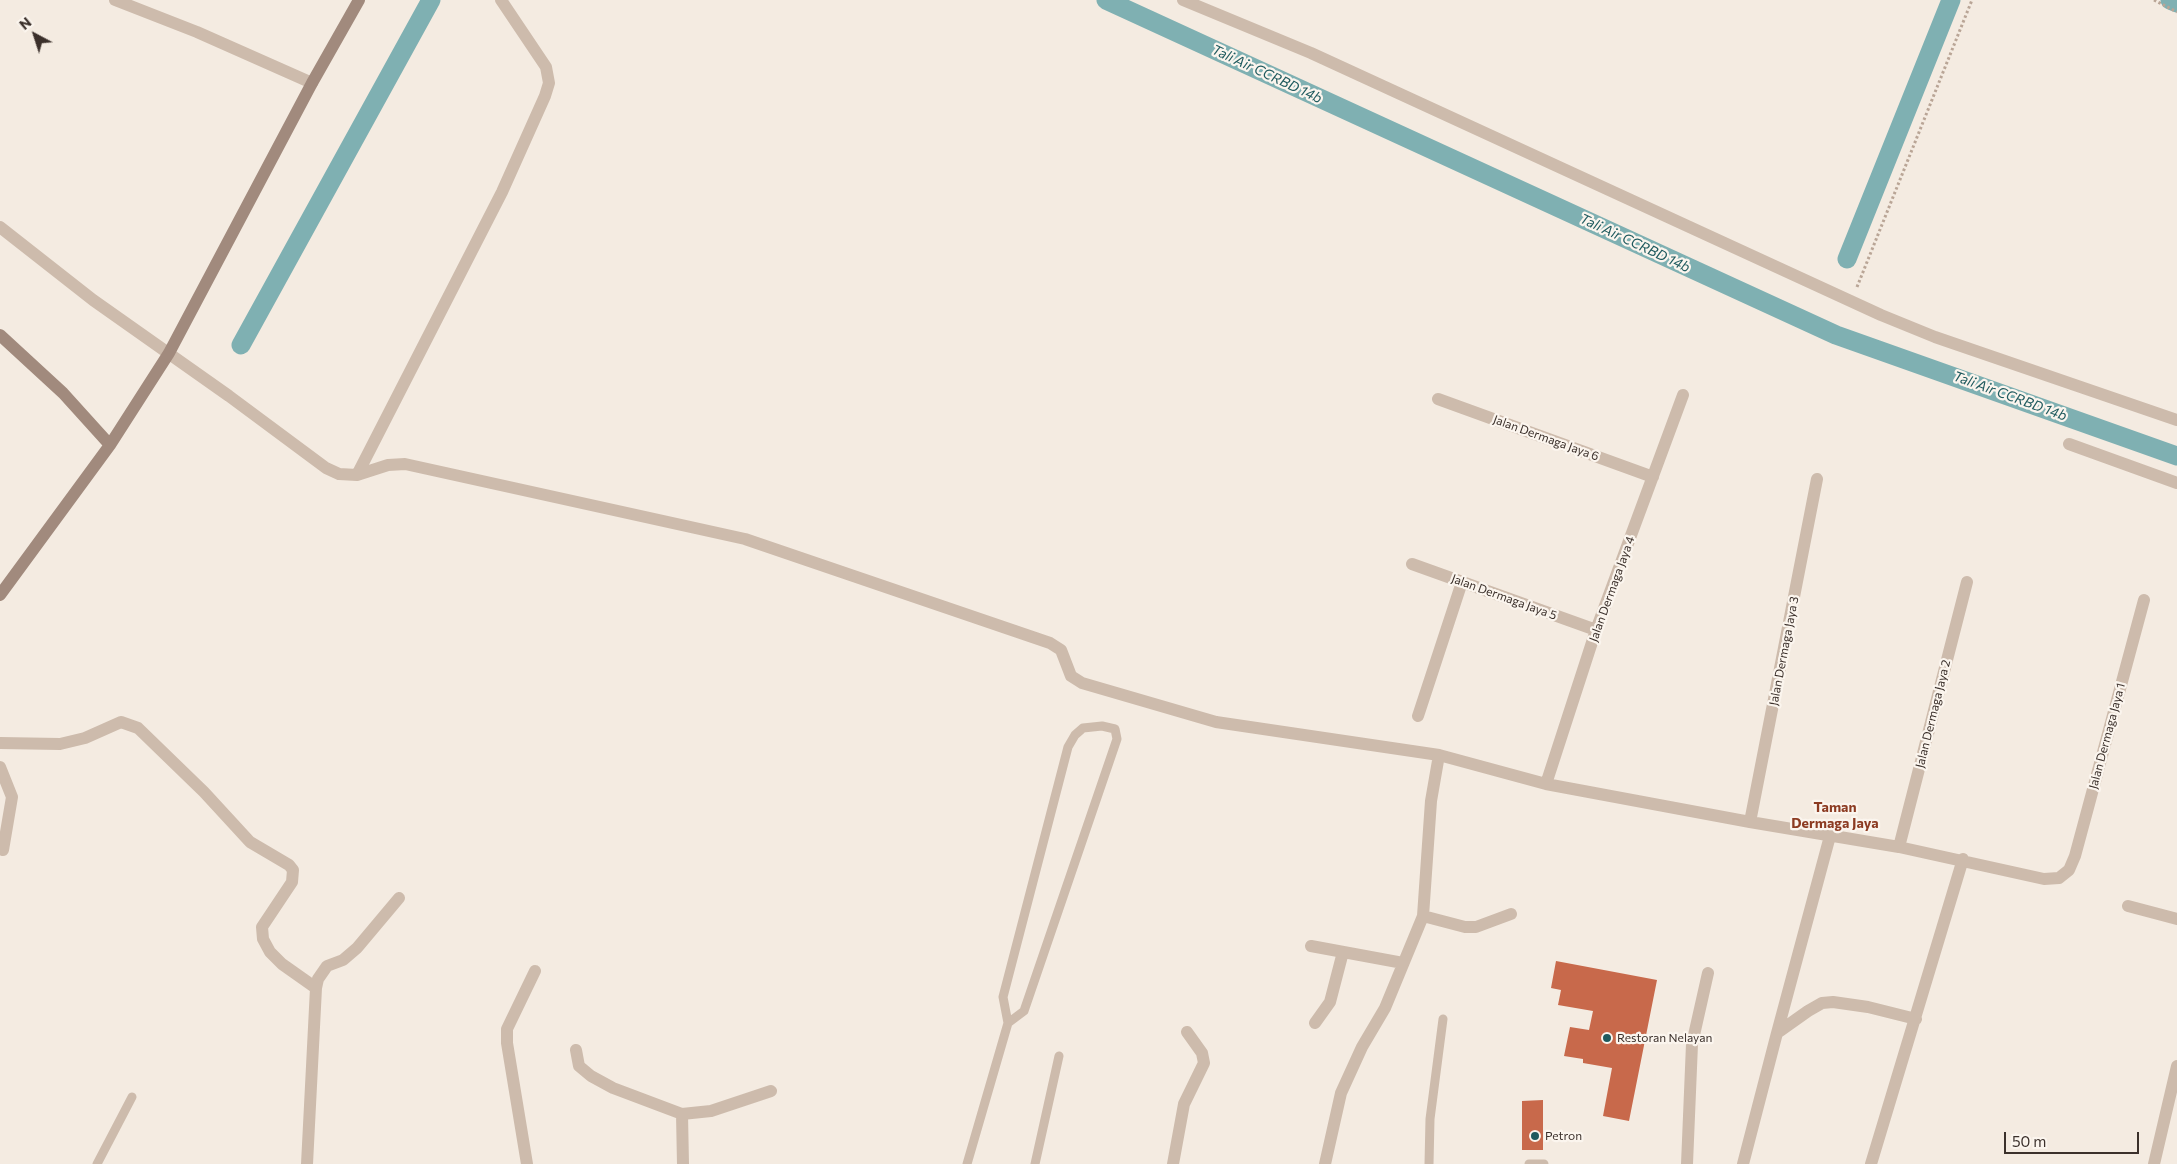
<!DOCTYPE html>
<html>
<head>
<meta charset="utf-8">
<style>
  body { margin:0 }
  #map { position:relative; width:2177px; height:1164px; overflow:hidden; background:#f4ebe1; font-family:Commissioner,sans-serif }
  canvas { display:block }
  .north { position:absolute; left:10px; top:10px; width:50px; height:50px; -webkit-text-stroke:4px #fbf5ee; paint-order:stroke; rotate:320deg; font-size:14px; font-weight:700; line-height:20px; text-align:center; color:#3b302b }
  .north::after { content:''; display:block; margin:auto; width:18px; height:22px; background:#3b302b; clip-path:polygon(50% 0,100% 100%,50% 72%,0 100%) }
  .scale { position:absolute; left:2004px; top:1132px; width:135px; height:22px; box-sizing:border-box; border:2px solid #3b302b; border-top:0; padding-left:6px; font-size:15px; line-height:18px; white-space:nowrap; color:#3b302b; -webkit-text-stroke:4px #fbf5ee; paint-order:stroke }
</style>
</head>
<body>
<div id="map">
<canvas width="2177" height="1164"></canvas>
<div class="north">N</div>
<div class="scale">50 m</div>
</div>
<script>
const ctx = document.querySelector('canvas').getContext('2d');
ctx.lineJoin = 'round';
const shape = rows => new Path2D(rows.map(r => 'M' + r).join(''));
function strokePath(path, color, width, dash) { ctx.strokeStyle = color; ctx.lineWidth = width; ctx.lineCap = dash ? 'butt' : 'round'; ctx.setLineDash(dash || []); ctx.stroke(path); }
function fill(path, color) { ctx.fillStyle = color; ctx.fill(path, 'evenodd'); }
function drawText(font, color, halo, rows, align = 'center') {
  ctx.font = font + ' Commissioner,sans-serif'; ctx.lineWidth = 4.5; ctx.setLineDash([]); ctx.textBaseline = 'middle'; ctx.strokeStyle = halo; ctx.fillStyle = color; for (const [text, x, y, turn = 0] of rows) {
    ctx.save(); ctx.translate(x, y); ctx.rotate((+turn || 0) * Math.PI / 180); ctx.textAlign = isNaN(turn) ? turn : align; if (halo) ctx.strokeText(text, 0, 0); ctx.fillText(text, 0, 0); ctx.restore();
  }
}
strokePath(shape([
  [1106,0,1836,335,2177,456],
  [2170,0,2177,3],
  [1847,259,1951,0],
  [241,345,431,0]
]), '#7fb0b2', 19);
fill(shape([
  [1556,961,1657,980,1629,1121,1603,1116,1612,1068,1583,1063,1583,1059,1564,1056,1570,1027,1589,1030,1593,1011,1558,1005,1561,990,1551,988],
  [1543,1100,1543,1150,1522,1150,1522,1101]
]), '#c8694b');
strokePath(shape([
  [2154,0,2177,12],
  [1857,287,1972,0]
]), '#b9a596', 3, [2.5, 2.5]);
strokePath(shape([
  [97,1164,132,1097],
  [967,1164,1008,1023,1003,997,1068,747,1075,735,1083,728,1102,726,1115,729,1117,739,1024,1011,1008,1023],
  [1035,1164,1059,1056],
  [1429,1164,1430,1119,1443,1019],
  [1529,1164,1544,1164]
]), '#cdbbac', 9);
strokePath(shape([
  [115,0,197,32,312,83],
  [1183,0,1311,53,1881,315,1935,337,2177,420],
  [0,227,93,300,229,396,326,468,339,474,357,475,388,465,405,464,745,539,1050,643,1061,650,1071,676,1082,683,1216,722,1439,755,1546,784,1750,822,1899,847,2044,879,2059,878,2069,870,2075,856,2144,600],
  [1438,399,1653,477],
  [2069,444,2177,483],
  [357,475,502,192,545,96,549,83,546,67,501,0],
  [1412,564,1596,630],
  [1418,716,1462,582],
  [0,743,60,744,85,738,121,722,138,728,204,792,250,842,289,865,293,870,292,882,262,927,263,939,270,952,282,964,316,988],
  [0,767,12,797,3,850],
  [1546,784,1596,630,1683,395],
  [1750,822,1817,479],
  [1899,847,1967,582],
  [2128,906,2177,919],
  [1423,916,1465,927,1476,927,1511,914],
  [1311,946,1403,963],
  [1315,1023,1330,1002,1343,952],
  [1777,1033,1830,836],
  [576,1050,579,1066,591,1076,613,1088,682,1114],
  [307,1164,316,988,318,979,327,966,343,960,357,948,399,898],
  [527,1164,507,1043,507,1029,535,971],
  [683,1164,682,1114,711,1111,771,1091],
  [1173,1164,1184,1104,1204,1063,1202,1053,1187,1032],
  [1325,1164,1341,1093,1362,1047,1385,1008,1423,916,1431,801,1439,755],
  [1687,1164,1692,1044,1708,973],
  [1743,1164,1777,1033,1808,1011,1822,1003,1833,1002,1868,1007,1916,1019],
  [1871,1164,1963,859],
  [2154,1164,2177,1066]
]), '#cdbbac', 12);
strokePath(shape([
  [0,335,63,393,110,445],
  [0,595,110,445,169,353,312,83,359,0]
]), '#a18a7d', 12);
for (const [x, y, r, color] of [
  [1607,1038,5,"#1f5a5e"],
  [1535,1136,5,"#1f5a5e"]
]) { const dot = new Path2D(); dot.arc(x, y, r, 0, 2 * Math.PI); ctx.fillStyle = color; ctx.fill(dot); strokePath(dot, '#fbf5ee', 2); }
drawText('12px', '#3b302b', '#fbf5ee', [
  ["Jalan Dermaga Jaya 6",1546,438,20],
  ["Jalan Dermaga Jaya 4",1612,589,-70],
  ["Jalan Dermaga Jaya 5",1504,597,20],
  ["Jalan Dermaga Jaya 3",1784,651,-79],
  ["Jalan Dermaga Jaya 2",1933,714,-76],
  ["Jalan Dermaga Jaya 1",2107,736,-75]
]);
drawText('12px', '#3b302b', '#fbf5ee', [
  ["Restoran Nelayan",1617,1038],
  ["Petron",1545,1136]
], 'left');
drawText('italic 14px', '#1f5a5e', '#fbf5ee', [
  ["Tali Air CCRBD 14b",1267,74,25],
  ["Tali Air CCRBD 14b",1635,243,25],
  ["Tali Air CCRBD 14b",2010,396,20]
]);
drawText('bold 14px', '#8c3b22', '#fbf5ee', [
  ["Taman",1835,807],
  ["Dermaga Jaya",1835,823]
]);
</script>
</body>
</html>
